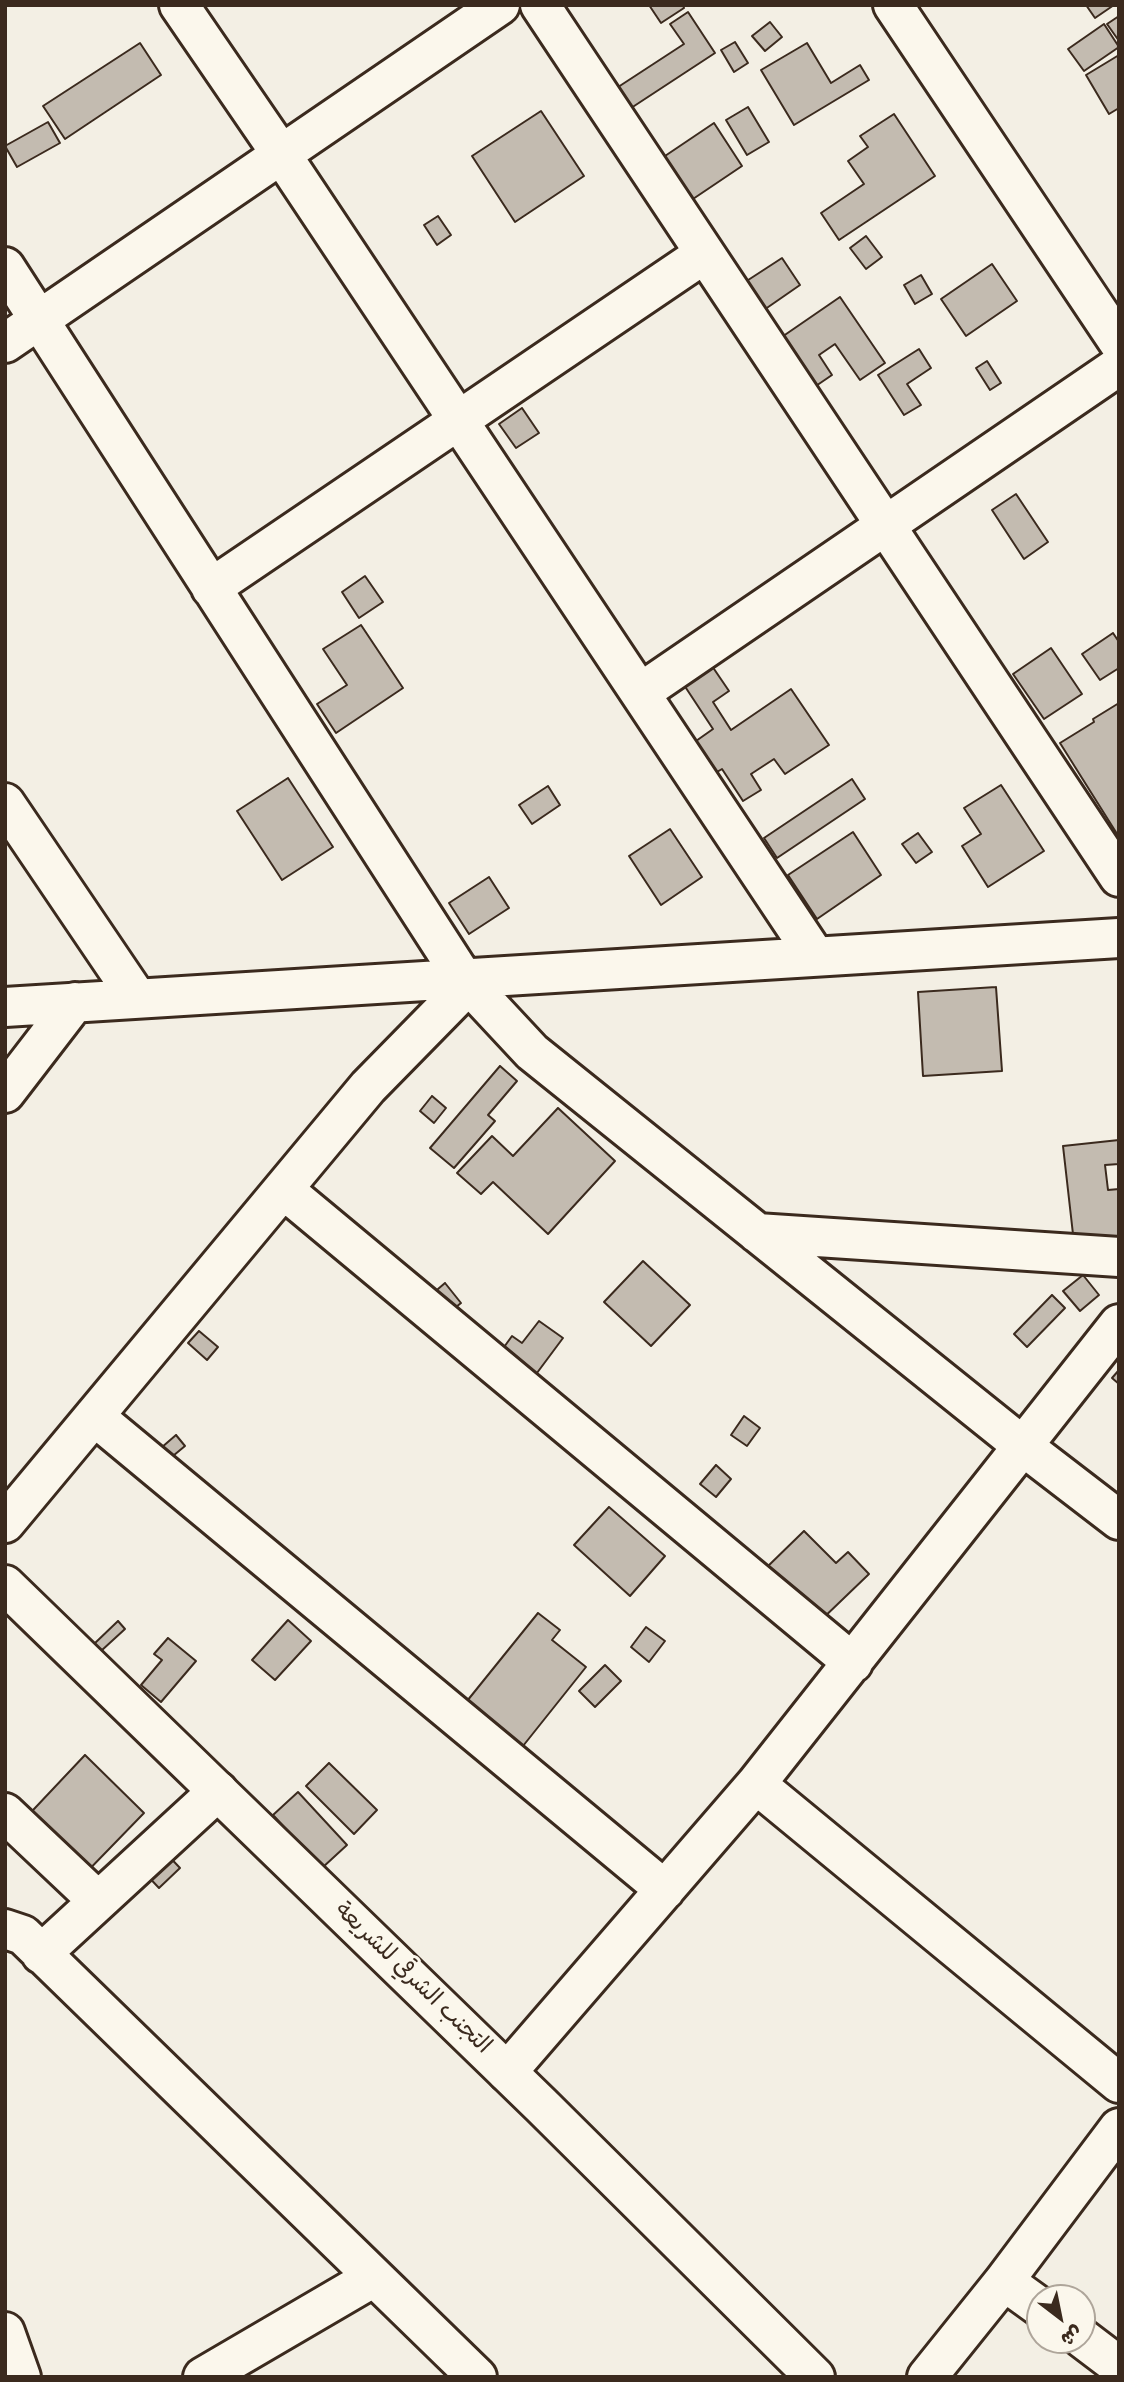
<!DOCTYPE html>
<html>
<head>
<meta charset="utf-8">
<style>
  body { margin:0 }
  #map { position:relative; width:1124px; height:2382px; overflow:hidden; background:#f3efe4; font-family:Mynerve,"Playpen Sans Arabic",sans-serif }
  canvas { display:block }
  .frame { position:absolute; inset:0; border:7px solid #3b2a1e; pointer-events:none }
  .north { position:absolute; left:1026px; top:2284px; width:70px; height:70px; box-sizing:border-box; background:#fbf7ec; border:2px solid #aea59a; border-radius:50%; rotate:148deg; font-size:19px; font-weight:700; line-height:28px; text-align:center; color:#3b2a1e }
  .north::after { content:''; display:block; margin:auto; width:24px; height:32px; background:#3b2a1e; clip-path:polygon(50% 0,100% 100%,50% 72%,0 100%) }
</style>
</head>
<body>
<div id="map">
<canvas width="1124" height="2382"></canvas>
<div class="frame"></div>
<div class="north">ش</div>
</div>
<script>
const ctx = document.querySelector('canvas').getContext('2d');
ctx.lineJoin = 'round';
function fill(path, color) { ctx.fillStyle = color; ctx.fill(path, 'evenodd'); }
const shape = rows => new Path2D(rows.map(r => 'M' + r).join(''));
function strokePath(path, color, width, dash) { ctx.strokeStyle = color; ctx.lineWidth = width; ctx.lineCap = dash ? 'butt' : 'round'; ctx.setLineDash(dash || []); ctx.stroke(path); }
function drawText(font, color, halo, rows, align = 'center') {
  ctx.font = font + ' Mynerve,"Playpen Sans Arabic",sans-serif'; ctx.lineWidth = 6; ctx.setLineDash([]); ctx.textBaseline = 'middle'; ctx.strokeStyle = halo; ctx.fillStyle = color; for (const [text, x, y, turn = 0] of rows) {
    ctx.save(); ctx.translate(x, y); ctx.rotate((+turn || 0) * Math.PI / 180); ctx.textAlign = isNaN(turn) ? turn : align; if (halo) ctx.strokeText(text, 0, 0); ctx.fillText(text, 0, 0); ctx.restore();
  }
}
const building = shape([
  [649,5,683,5,684,8,661,23,649,5],
  [1086,5,1114,5,1095,18,1086,5],
  [688,12,715,53,625,112,612,91,684,44,670,24,688,12],
  [1119,16,1119,41,1107,24,1119,16],
  [770,22,782,37,765,51,752,36,770,22],
  [1104,24,1119,47,1084,71,1068,49,1104,24],
  [735,42,748,63,734,72,721,50,735,42],
  [140,43,161,75,65,139,43,106,140,43],
  [807,43,831,83,860,65,869,80,794,125,761,70,807,43],
  [1119,55,1119,108,1109,114,1086,75,1119,55],
  [748,107,769,142,747,155,726,120,748,107],
  [541,111,584,176,515,222,472,156,541,111],
  [894,114,935,176,839,240,821,213,864,184,848,161,868,147,860,136,894,114],
  [48,122,60,143,17,167,5,146,48,122],
  [714,123,742,166,690,201,662,158,714,123],
  [438,216,451,235,437,245,424,225,438,216],
  [866,236,882,257,866,269,850,248,866,236],
  [782,258,800,285,761,312,742,284,782,258],
  [992,264,1017,301,966,336,941,299,992,264],
  [921,275,932,294,915,304,904,285,921,275],
  [840,297,885,363,860,380,835,344,819,355,832,375,810,390,776,341,840,297],
  [919,349,931,368,907,384,921,405,904,415,878,375,919,349],
  [987,361,1001,383,990,390,976,368,987,361],
  [522,408,539,433,516,448,499,424,522,408],
  [1016,494,1048,542,1024,559,992,510,1016,494],
  [365,576,383,602,359,618,342,592,365,576],
  [361,625,403,688,336,733,317,704,347,685,323,649,361,625],
  [1113,633,1119,642,1119,668,1100,680,1082,654,1113,633],
  [1051,648,1082,694,1044,719,1013,674,1051,648],
  [712,666,729,691,713,702,731,730,791,689,829,745,785,774,774,759,751,774,761,790,743,801,722,769,717,772,696,741,713,729,684,685,712,666],
  [1119,703,1119,837,1060,743,1094,722,1093,719,1119,703],
  [288,778,333,847,282,880,237,811,288,778],
  [852,779,865,799,777,858,764,838,852,779],
  [1001,785,1044,851,988,887,962,846,981,834,964,808,1001,785],
  [548,786,560,805,532,824,519,805,548,786],
  [670,829,702,877,661,905,629,856,670,829],
  [853,832,881,875,817,919,788,875,853,832],
  [918,833,932,852,916,863,902,844,918,833],
  [489,877,509,908,469,934,449,903,489,877],
  [996,987,1002,1071,923,1076,918,992,996,987],
  [500,1066,517,1081,488,1115,495,1121,454,1168,430,1148,500,1066],
  [432,1096,446,1108,434,1123,420,1111,432,1096],
  [558,1108,615,1161,548,1234,493,1182,481,1194,457,1173,492,1136,513,1156,558,1108],
  [1119,1140,1119,1164,1105,1165,1108,1190,1119,1189,1119,1238,1074,1243,1063,1146,1119,1140],
  [643,1261,690,1305,651,1346,604,1302,643,1261],
  [1083,1275,1099,1295,1080,1311,1063,1291,1083,1275],
  [445,1283,461,1303,440,1320,424,1301,445,1283],
  [1052,1295,1065,1308,1027,1347,1014,1334,1052,1295],
  [539,1321,563,1338,528,1385,494,1361,512,1336,522,1343,539,1321],
  [199,1331,218,1347,207,1360,188,1343,199,1331],
  [1119,1370,1119,1384,1112,1378,1119,1370],
  [744,1416,760,1428,747,1446,731,1435,744,1416],
  [176,1435,185,1446,162,1465,154,1454,176,1435],
  [716,1465,731,1479,716,1497,700,1484,716,1465],
  [609,1507,665,1556,630,1596,574,1545,609,1507],
  [804,1531,836,1563,848,1552,869,1574,818,1623,765,1569,804,1531],
  [538,1613,560,1630,552,1640,586,1667,519,1751,463,1706,538,1613],
  [288,1620,311,1641,275,1680,252,1660,288,1620],
  [118,1621,125,1629,101,1651,94,1644,118,1621],
  [646,1627,665,1641,649,1662,631,1647,646,1627],
  [168,1638,196,1661,161,1702,141,1685,162,1660,154,1654,168,1638],
  [605,1665,621,1681,595,1707,579,1691,605,1665],
  [85,1755,144,1813,77,1882,18,1826,85,1755],
  [329,1763,377,1810,354,1834,306,1786,329,1763],
  [298,1792,347,1845,322,1868,273,1815,298,1792],
  [163,1850,180,1868,159,1888,142,1870,163,1850]
]);
fill(building, '#c3bbb0');
strokePath(building, '#3b2a1e', 2);
const street = shape([
  [179,5,281,154,815,956],
  [540,5,1119,877],
  [893,5,1119,343],
  [5,267,463,978,532,1052,1024,1447,1119,1520],
  [5,343,500,5],
  [211,588,704,254],
  [640,693,1119,366],
  [5,803,137,998],
  [5,1007,1119,938],
  [5,1093,75,1002],
  [283,1189,853,1663],
  [757,1233,1119,1257],
  [94,1416,665,1890],
  [5,1523,368,1087,469,984],
  [756,1784,1119,1324],
  [5,1813,98,1901],
  [5,1929,23,1935,477,2377],
  [41,1954,218,1791],
  [507,2072,756,1784,1119,2083],
  [1004,2281,1040,2307],
  [5,2332,21,2377],
  [1082,2338,1119,2366],
  [203,2377,374,2277],
  [927,2377,1004,2281,1119,2128]
]);
const primary = shape([
  [5,1585,541,2105,815,2377]
]);
strokePath(street, '#3b2a1e', 44);
strokePath(primary, '#3b2a1e', 44);
strokePath(street, '#fbf7ec', 38);
strokePath(primary, '#fbf7ec', 38);
drawText('23px', '#3b2a1e', '#fbf7ec', [
  ["التجنب الشرقي للشريعة",412,1979,44]
]);
</script>
</body>
</html>
